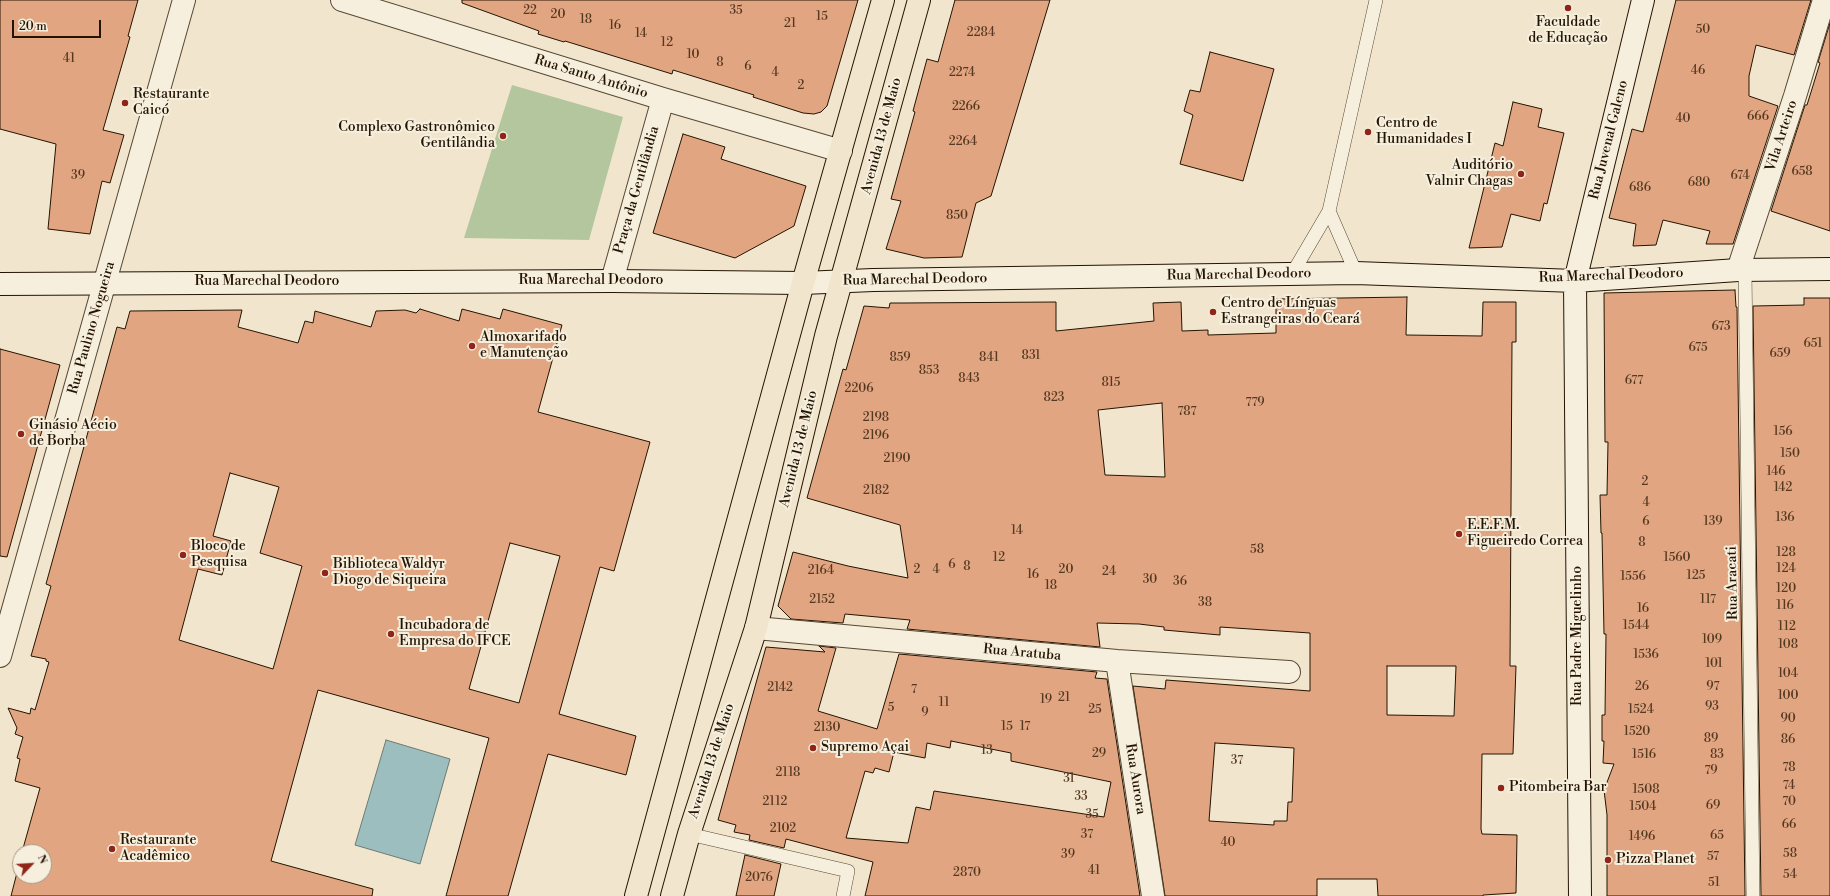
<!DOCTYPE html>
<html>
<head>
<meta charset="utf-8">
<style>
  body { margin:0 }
  #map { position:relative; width:1830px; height:896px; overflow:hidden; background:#f1e6cd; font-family:"Libre Bodoni",serif }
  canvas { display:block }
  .north { position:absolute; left:12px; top:844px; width:40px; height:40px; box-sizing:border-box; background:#f6efde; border:1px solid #a29785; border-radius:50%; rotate:65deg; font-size:11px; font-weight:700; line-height:16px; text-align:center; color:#241300 }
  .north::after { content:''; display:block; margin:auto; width:14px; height:18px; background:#8f2418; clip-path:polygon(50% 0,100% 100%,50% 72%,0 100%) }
  .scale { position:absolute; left:12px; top:20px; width:89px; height:18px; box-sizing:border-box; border:2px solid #241300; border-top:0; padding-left:5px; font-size:12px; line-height:14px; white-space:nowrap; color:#241300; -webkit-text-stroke:3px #f6efde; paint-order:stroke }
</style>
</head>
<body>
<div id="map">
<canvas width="1830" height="896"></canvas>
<div class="north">N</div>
<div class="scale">20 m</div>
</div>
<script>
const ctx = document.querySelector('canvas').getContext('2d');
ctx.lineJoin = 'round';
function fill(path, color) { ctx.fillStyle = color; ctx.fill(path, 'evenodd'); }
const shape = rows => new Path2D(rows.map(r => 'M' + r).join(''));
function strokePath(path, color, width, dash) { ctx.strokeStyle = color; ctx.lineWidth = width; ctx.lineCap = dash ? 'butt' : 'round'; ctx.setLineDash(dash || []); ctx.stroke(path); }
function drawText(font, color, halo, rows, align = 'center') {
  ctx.font = font + ' "Libre Bodoni",serif'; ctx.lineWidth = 4; ctx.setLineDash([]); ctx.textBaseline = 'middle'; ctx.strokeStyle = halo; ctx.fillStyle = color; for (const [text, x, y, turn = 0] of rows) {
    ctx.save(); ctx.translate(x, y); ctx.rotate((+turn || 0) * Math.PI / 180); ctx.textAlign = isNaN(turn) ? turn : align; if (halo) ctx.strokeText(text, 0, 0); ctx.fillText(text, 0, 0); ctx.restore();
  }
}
fill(shape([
  [512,85,623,117,589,240,464,238]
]), '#b3c69d');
const water = shape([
  [386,740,450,759,420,864,355,845,386,740]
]);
fill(water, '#9cbebf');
strokePath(water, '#6c7a73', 1);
const building = shape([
  [0,0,138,0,128,36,130,37,103,130,124,135,110,183,102,181,90,234,48,229,56,144,0,129,0,0],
  [462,0,858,0,827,106,821,112,814,114,803,113,753,97,754,95,673,70,672,74,565,41,564,42,538,34,539,31,462,3,462,0],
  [955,0,1050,0,991,196,976,203,962,257,924,258,886,249,901,201,891,199,915,112,913,111,927,59,938,62,955,0],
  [1676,0,1811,0,1794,55,1756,45,1749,76,1749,96,1778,106,1733,244,1706,244,1710,231,1663,220,1656,245,1633,246,1636,224,1609,218,1632,129,1643,132,1676,0],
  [1830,23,1830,231,1771,211,1805,105,1807,105,1820,63,1818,62,1830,23],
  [1210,52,1274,69,1243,181,1180,164,1193,115,1184,111,1190,90,1200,92,1210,52],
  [1513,102,1542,109,1538,127,1564,133,1547,204,1544,203,1540,221,1511,214,1502,247,1469,248,1495,143,1503,146,1513,102],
  [683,134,725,147,721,159,806,186,794,226,735,258,653,233,683,134],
  [1735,290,1736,307,1737,307,1745,896,1607,896,1607,815,1604,790,1614,764,1603,763,1604,741,1602,741,1602,715,1605,715,1606,634,1604,634,1602,533,1601,533,1600,495,1607,495,1608,442,1605,442,1604,293,1735,290],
  [1407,297,1406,335,1482,336,1483,302,1516,302,1516,342,1512,342,1510,666,1516,666,1513,754,1482,754,1481,829,1482,834,1517,835,1516,893,1483,895,1483,896,1378,896,1377,879,1317,879,1317,896,1165,896,1133,686,1165,689,1166,680,1310,691,1310,633,1220,627,1220,635,1164,630,1164,627,1139,624,1097,623,1100,647,907,629,910,620,845,614,843,623,791,619,778,606,793,552,848,566,908,578,900,525,807,498,843,369,846,370,864,306,889,308,890,303,902,303,1056,302,1056,331,1154,321,1153,303,1181,302,1182,331,1208,330,1208,335,1276,333,1276,299,1407,297],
  [1162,403,1165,477,1105,475,1098,410,1162,403],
  [1387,666,1456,666,1454,716,1387,715,1387,666],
  [1215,743,1294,748,1292,802,1288,802,1287,821,1274,821,1274,825,1209,821,1215,743],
  [1804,298,1830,298,1830,896,1761,896,1753,306,1804,305,1804,298],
  [420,309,459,321,462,309,500,319,503,309,562,325,538,412,650,442,614,571,600,567,559,714,636,736,626,775,548,754,508,896,446,896,489,738,318,690,271,861,373,889,372,896,11,896,20,861,20,876,44,876,44,852,22,852,40,788,15,781,20,759,17,758,23,737,15,734,17,728,8,708,30,714,31,708,35,710,49,662,46,661,46,659,31,656,51,586,46,584,117,327,125,329,130,311,242,310,238,327,298,343,305,321,313,323,315,311,371,327,376,311,405,310,416,313,420,309],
  [230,473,279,487,260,553,302,566,273,669,179,640,198,569,222,575,231,541,213,536,230,473],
  [510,543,560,556,519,703,469,689,510,543],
  [0,349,60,365,7,557,0,556,0,349],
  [819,646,836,648,818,711,877,729,899,654,1097,672,1095,678,1107,679,1140,896,865,896,873,862,786,839,784,848,749,840,750,835,734,832,736,825,718,820,766,647,825,652,819,646],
  [951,741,1011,753,1011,761,1111,782,1104,817,934,791,930,810,916,807,908,843,846,838,865,771,873,773,875,768,889,772,894,752,925,758,927,743,950,748,951,741],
  [745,855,781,864,774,896,736,896,745,855]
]);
fill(building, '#e2a582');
strokePath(building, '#241300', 1);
const lane = shape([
  [1329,211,1376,0],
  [1745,271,1753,896],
  [1292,274,1329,211,1356,273],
  [689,834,848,871,843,896]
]);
const street = shape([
  [342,0,663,99,841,151],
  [1738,270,1795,96,1824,0],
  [612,281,663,99],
  [756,628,1117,661,1289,672],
  [0,656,184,0],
  [1117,661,1153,896]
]);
const secondary = shape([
  [0,284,612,281,803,283,873,280,1356,273,1575,281,1738,270,1830,269],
  [1580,896,1575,281,1643,0]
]);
const primary = shape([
  [636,896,803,283,883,0],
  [672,896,689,834,756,628,826,336,919,0]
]);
strokePath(lane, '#574833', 14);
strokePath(street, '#574833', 24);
strokePath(secondary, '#241300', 24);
strokePath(primary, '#241300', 24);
strokePath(lane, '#f6efde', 13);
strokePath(street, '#f6efde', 22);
strokePath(secondary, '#f6efde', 22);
strokePath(primary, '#f1e6cd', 22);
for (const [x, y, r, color] of [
  [1568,8,4,"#8f2418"],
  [125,103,4,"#8f2418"],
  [1368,132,4,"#8f2418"],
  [503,136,4,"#8f2418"],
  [1521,174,4,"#8f2418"],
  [1213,312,4,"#8f2418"],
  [472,346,4,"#8f2418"],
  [21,434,4,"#8f2418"],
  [1459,534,4,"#8f2418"],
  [183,555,4,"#8f2418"],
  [325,573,4,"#8f2418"],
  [391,634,4,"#8f2418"],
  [813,748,4,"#8f2418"],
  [1501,788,4,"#8f2418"],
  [112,849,4,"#8f2418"],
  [1608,860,4,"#8f2418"]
]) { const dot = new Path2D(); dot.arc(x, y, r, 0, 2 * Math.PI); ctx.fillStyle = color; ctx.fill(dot); strokePath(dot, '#f6efde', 1.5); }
drawText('12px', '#543820', null, [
  ["22",530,11],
  ["35",736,11],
  ["20",558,15],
  ["15",822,17],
  ["18",586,20],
  ["21",790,24],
  ["16",615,26],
  ["50",1703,30],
  ["2284",981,33],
  ["14",641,34],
  ["12",667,43],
  ["10",693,55],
  ["41",69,59],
  ["8",720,63],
  ["6",748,67],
  ["46",1698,71],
  ["4",775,73],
  ["2274",962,73],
  ["2",801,86],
  ["2266",966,107],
  ["666",1758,117],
  ["40",1683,119],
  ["2264",963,142],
  ["658",1802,172],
  ["39",78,176],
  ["674",1740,176],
  ["680",1699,183],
  ["686",1640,188],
  ["850",957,216],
  ["673",1721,327],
  ["651",1813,344],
  ["675",1698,348],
  ["659",1780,354],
  ["831",1031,356],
  ["859",900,358],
  ["841",989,358],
  ["853",929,371],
  ["843",969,379],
  ["677",1634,381],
  ["815",1111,383],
  ["2206",859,389],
  ["823",1054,398],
  ["779",1255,403],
  ["787",1187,412],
  ["2198",876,418],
  ["156",1783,432],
  ["2196",876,436],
  ["150",1790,454],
  ["2190",897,459],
  ["146",1776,472],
  ["2",1645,482],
  ["142",1783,488],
  ["2182",876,491],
  ["4",1646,503],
  ["136",1785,518],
  ["6",1646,522],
  ["139",1713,522],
  ["14",1017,531],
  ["8",1642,543],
  ["58",1257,550],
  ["128",1786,553],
  ["12",999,558],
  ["1560",1677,558],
  ["6",952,565],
  ["8",967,567],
  ["124",1786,569],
  ["2",917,570],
  ["4",936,570],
  ["20",1066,570],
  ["2164",821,571],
  ["24",1109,572],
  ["16",1033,575],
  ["125",1696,576],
  ["1556",1633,577],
  ["30",1150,580],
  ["36",1180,582],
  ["18",1051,586],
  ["120",1786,589],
  ["2152",822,600],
  ["117",1708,600],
  ["38",1205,603],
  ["116",1785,606],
  ["16",1643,609],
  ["1544",1636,626],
  ["112",1787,627],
  ["109",1712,640],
  ["108",1788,645],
  ["1536",1646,655],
  ["101",1714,664],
  ["104",1788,674],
  ["26",1642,687],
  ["97",1713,687],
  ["2142",780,688],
  ["7",914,690],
  ["100",1788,696],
  ["21",1064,698],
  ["19",1046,700],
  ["11",944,703],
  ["93",1712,707],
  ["5",891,708],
  ["25",1095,710],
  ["1524",1641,710],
  ["9",925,713],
  ["90",1788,719],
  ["15",1007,727],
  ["17",1025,727],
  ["2130",827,728],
  ["1520",1637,732],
  ["89",1711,739],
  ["86",1788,740],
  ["13",987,751],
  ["29",1099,754],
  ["1516",1644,755],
  ["83",1717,755],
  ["37",1237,761],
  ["78",1789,768],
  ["79",1711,771],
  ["2118",788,773],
  ["31",1069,779],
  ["74",1789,786],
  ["1508",1646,790],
  ["33",1081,797],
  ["2112",775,802],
  ["70",1789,802],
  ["69",1713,806],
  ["1504",1643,807],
  ["35",1092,815],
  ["66",1789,825],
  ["2102",783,829],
  ["37",1087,835],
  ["65",1717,836],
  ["1496",1642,837],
  ["40",1228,843],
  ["58",1790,854],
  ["39",1068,855],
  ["57",1713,857],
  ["41",1094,871],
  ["2870",967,873],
  ["54",1790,875],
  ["2076",759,878],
  ["51",1714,883]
]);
drawText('14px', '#241300', '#f6efde', [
  ["Faculdade",1568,23,"center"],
  ["de Educação",1568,39,"center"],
  ["Restaurante",133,95],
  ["Caicó",133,111],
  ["Centro de",1376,124],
  ["Humanidades I",1376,140],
  ["Complexo Gastronômico",495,128,"right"],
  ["Gentilândia",495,144,"right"],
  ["Auditório",1513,166,"right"],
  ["Valnir Chagas",1513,182,"right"],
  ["Centro de Línguas",1221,304],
  ["Estrangeiras do Ceará",1221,320],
  ["Almoxarifado",480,338],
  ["e Manutenção",480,354],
  ["Ginásio Aécio",29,426],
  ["de Borba",29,442],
  ["E.E.F.M.",1467,526],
  ["Figueiredo Correa",1467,542],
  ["Bloco de",191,547],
  ["Pesquisa",191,563],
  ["Biblioteca Waldyr",333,565],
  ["Diogo de Siqueira",333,581],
  ["Incubadora de",399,626],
  ["Empresa do IFCE",399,642],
  ["Supremo Açai",821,748],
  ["Pitombeira Bar",1509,788],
  ["Restaurante",120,841],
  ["Acadêmico",120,857],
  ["Pizza Planet",1616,860]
], 'left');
drawText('14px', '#241300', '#f6efde', [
  ["Rua Santo Antônio",591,77,17],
  ["Avenida 13 de Maio",882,136,-75],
  ["Vila Arteiro",1782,136,-72],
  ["Rua Juvenal Galeno",1609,140,-76],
  ["Praça da Gentilândia",637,190,-74],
  ["Rua Marechal Deodoro",1239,275,-1],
  ["Rua Marechal Deodoro",1611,276,-2],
  ["Rua Marechal Deodoro",915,280,-1],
  ["Rua Marechal Deodoro",591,281],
  ["Rua Marechal Deodoro",267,282],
  ["Rua Paulino Nogueira",92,328,-74],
  ["Avenida 13 de Maio",799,449,-76],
  ["Rua Aracati",1733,583,-91],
  ["Rua Padre Miguelinho",1578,636,-90],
  ["Rua Aratuba",1022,653,5],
  ["Avenida 13 de Maio",712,761,-72],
  ["Rua Aurora",1135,779,81]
]);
</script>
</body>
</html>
